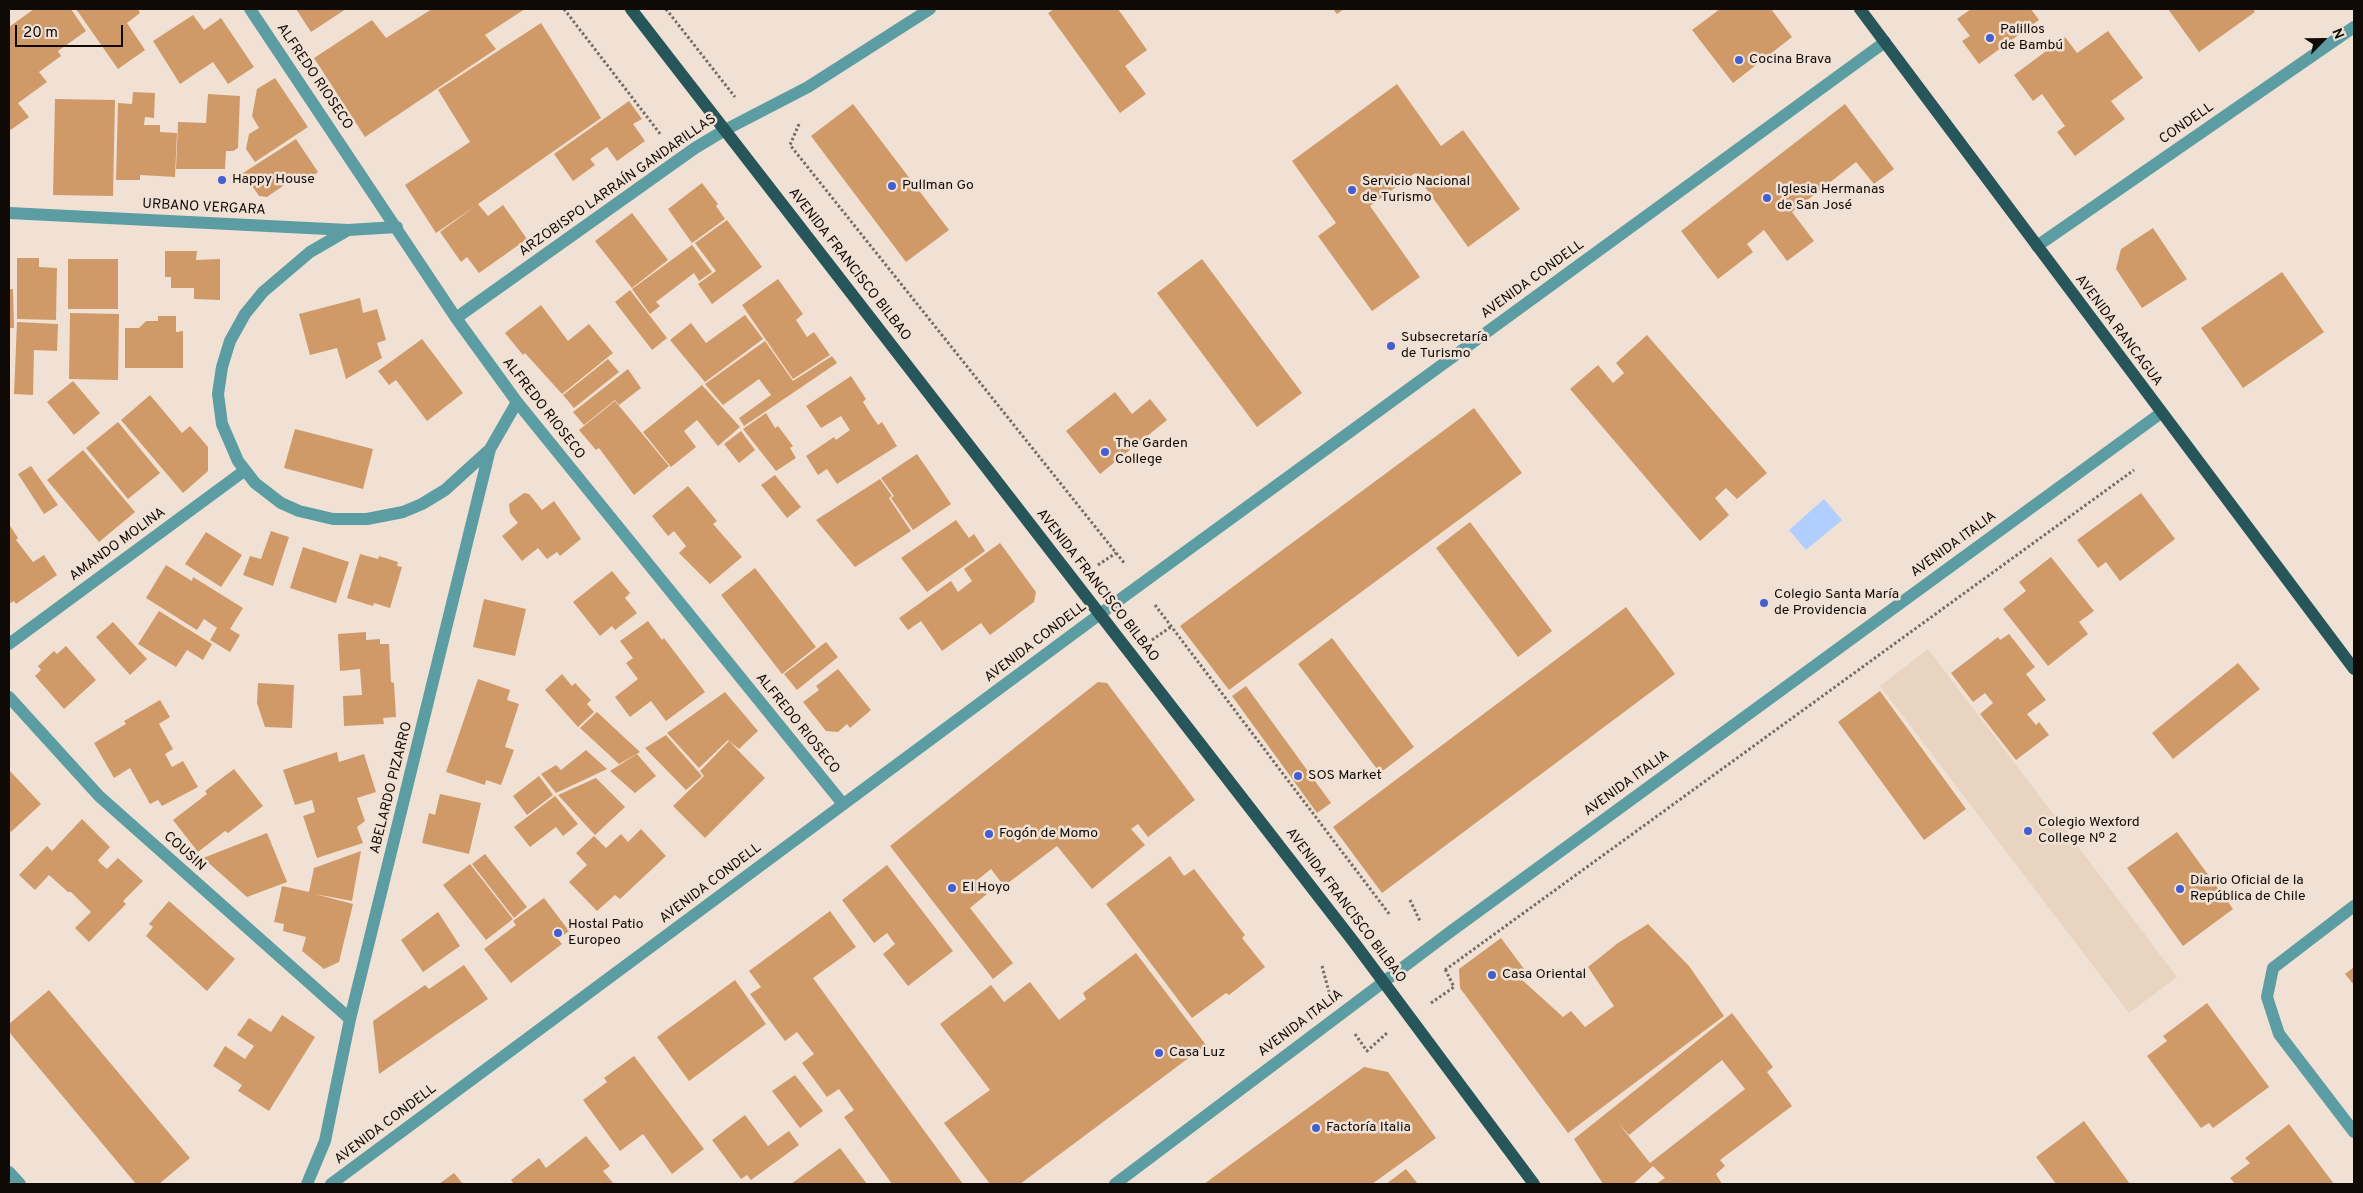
<!DOCTYPE html>
<html>
<head>
<meta charset="utf-8">
<style>
  body { margin:0 }
  #map { position:relative; width:2363px; height:1193px; overflow:hidden; background:#f0e1d4; font-family:Overpass,sans-serif }
  canvas { display:block }
  .frame { position:absolute; inset:0; border:10px solid #0f0a06; pointer-events:none }
  .north { position:absolute; left:2298px; top:15px; width:50px; height:50px; -webkit-text-stroke:4px #f0e1d4; paint-order:stroke; rotate:67deg; font-size:14px; font-weight:700; line-height:20px; text-align:center; color:#0f0a06 }
  .north::after { content:''; display:block; margin:auto; width:18px; height:22px; background:#0f0a06; clip-path:polygon(50% 0,100% 100%,50% 72%,0 100%) }
  .scale { position:absolute; left:15px; top:25px; width:108px; height:22px; box-sizing:border-box; border:2px solid #0f0a06; border-top:0; padding-left:6px; font-size:15px; line-height:18px; white-space:nowrap; color:#0f0a06; -webkit-text-stroke:4px #f0e1d4; paint-order:stroke }
</style>
</head>
<body>
<div id="map">
<canvas width="2363" height="1193"></canvas>
<div class="frame"></div>
<div class="north">N</div>
<div class="scale">20 m</div>
</div>
<script>
const ctx = document.querySelector('canvas').getContext('2d');
ctx.lineJoin = 'round';
function fill(path, color) { ctx.fillStyle = color; ctx.fill(path, 'evenodd'); }
const shape = rows => new Path2D(rows.map(r => 'M' + r).join(''));
function strokePath(path, color, width, dash) { ctx.strokeStyle = color; ctx.lineWidth = width; ctx.lineCap = dash ? 'butt' : 'round'; ctx.setLineDash(dash || []); ctx.stroke(path); }
function drawText(font, color, halo, rows, align = 'center') {
  ctx.font = font + ' Overpass,sans-serif'; ctx.lineWidth = 5; ctx.setLineDash([]); ctx.textBaseline = 'middle'; ctx.strokeStyle = halo; ctx.fillStyle = color; for (const [text, x, y, turn = 0] of rows) {
    ctx.save(); ctx.translate(x, y); ctx.rotate((+turn || 0) * Math.PI / 180); ctx.textAlign = isNaN(turn) ? turn : align; if (halo) ctx.strokeText(text, 0, 0); ctx.fillText(text, 0, 0); ctx.restore();
  }
}
fill(shape([
  [1928,649,2177,977,2129,1013,1880,686]
]), '#e9d4c1');
fill(shape([
  [1824,499,1842,520,1806,550,1789,530]
]), '#b0cffe');
fill(shape([
  [34,9,71,9,86,31,58,51,61,56,39,72,47,82,18,103,29,117,9,131,9,27],
  [76,9,138,9,140,13,127,23,145,50,118,69],
  [296,9,346,9,311,32],
  [432,9,525,9,485,35,496,49,365,137,314,58,372,20,386,38],
  [1054,9,1118,9,1147,50,1125,66,1146,94,1120,113,1048,13],
  [1333,9,1344,9,1337,14],
  [1720,9,1771,9,1792,37,1733,83,1692,30],
  [1971,9,2031,9,2039,20,1979,64,1962,41,1970,36,1957,19],
  [2168,9,2253,9,2255,12,2199,52],
  [193,15,204,30,221,18,254,67,228,84,213,62,180,84,153,41],
  [541,23,601,118,478,204,488,216,503,205,527,239,479,273,467,257,461,262,440,232,477,205,436,233,405,185,470,142,438,90],
  [2108,31,2143,78,2111,101,2125,119,2075,156,2057,132,2065,126,2042,94,2033,101,2014,75,2065,37,2077,53],
  [275,78,308,127,255,162,246,149,249,134,259,128,252,116,257,89],
  [1397,84,1441,146,1463,130,1520,209,1468,247,1415,173,1370,206,1420,277,1372,311,1318,236,1336,223,1292,161],
  [133,92,155,93,154,118,145,117,144,125,160,125,160,132,177,133,175,177,140,175,140,180,116,180,118,103,132,104],
  [208,94,240,96,238,148,233,151,226,151,225,169,176,169,178,122,206,123],
  [55,99,115,100,113,196,53,195],
  [629,101,642,119,633,124,645,141,617,161,607,147,590,159,595,165,573,181,554,154],
  [853,104,949,230,906,262,811,136],
  [1845,104,1894,169,1874,184,1856,162,1792,212,1814,241,1787,261,1764,230,1747,244,1753,252,1718,279,1681,231],
  [296,139,318,172,301,184,296,177,267,197,259,196,243,173],
  [702,183,718,204,716,206,725,219,692,243,668,209],
  [632,213,668,260,632,288,595,241],
  [727,220,762,267,712,304,698,284,716,271,695,243],
  [2153,228,2187,279,2142,308,2116,269,2121,249],
  [692,245,712,272,699,281,694,273,656,302,660,306,650,314,632,289],
  [165,251,197,251,196,260,220,259,220,300,194,299,194,288,171,288,171,277,165,277],
  [17,258,39,258,39,267,57,268,56,320,17,319],
  [68,259,118,259,118,309,68,309],
  [1202,259,1302,393,1257,427,1157,293],
  [2282,272,2324,332,2243,388,2201,328],
  [778,279,803,314,796,320,807,337,814,332,830,355,793,379,742,305],
  [9,289,13,289,14,328,9,328],
  [630,290,667,338,652,350,615,302],
  [360,298,363,313,377,309,386,340,377,343,382,358,346,379,337,348,310,355,299,314],
  [541,305,568,341,589,324,613,353,562,394,525,353,523,355,505,333],
  [70,313,119,314,118,380,69,379],
  [745,315,763,339,705,382,670,340,691,323,706,343],
  [158,316,176,316,176,332,183,331,183,368,125,368,125,328,139,328,146,321,158,321],
  [17,322,58,324,57,351,34,350,33,395,14,394],
  [1647,335,1767,473,1737,499,1726,488,1715,498,1729,515,1700,541,1570,389,1598,365,1613,383,1624,373,1616,363],
  [422,339,463,393,427,421,396,380,389,385,378,371],
  [765,341,793,381,832,356,837,363,744,426,739,418,771,395,759,379,723,405,705,384],
  [608,359,619,372,574,408,563,395],
  [628,369,641,388,619,405,615,400,584,425,573,412],
  [851,376,866,399,863,402,870,413,878,425,882,422,897,446,837,484,827,469,818,475,806,456,834,437,836,440,850,430,841,416,821,428,806,406],
  [73,381,100,413,74,435,47,402],
  [702,385,740,427,718,446,697,420,684,431,696,447,671,467,643,432],
  [1115,392,1132,414,1150,399,1167,420,1100,474,1066,431],
  [150,395,182,433,190,426,208,447,208,471,183,493,121,420],
  [615,401,669,466,634,495,599,448,596,450,579,430],
  [1474,408,1522,473,1229,690,1180,626],
  [766,413,775,428,778,426,793,446,790,448,796,458,776,471,743,429],
  [118,422,160,473,128,499,86,448],
  [295,429,373,449,363,489,284,468],
  [741,431,755,450,739,463,724,444],
  [83,450,135,512,99,542,47,480],
  [917,454,951,504,913,530,891,498,894,496,881,478],
  [31,466,58,505,44,514,18,474],
  [775,475,801,507,787,518,761,485],
  [880,479,892,496,889,498,911,531,855,567,816,520],
  [688,486,717,521,713,524,742,557,710,584,679,553,686,546,674,531,668,536,652,516],
  [524,493,529,494,542,510,554,501,581,539,560,556,557,552,547,559,538,548,522,561,502,536,518,523,510,513,509,504],
  [2141,493,2175,539,2120,581,2106,562,2098,568,2077,540],
  [956,520,969,538,974,534,985,551,927,592,901,558],
  [1470,522,1552,631,1518,657,1436,548],
  [9,524,18,538,16,540,33,562,44,555,57,575,16,604,14,601,9,604],
  [271,531,289,537,273,586,243,575,250,556,261,559],
  [206,532,242,555,221,587,185,564],
  [1000,543,1036,592,1034,602,990,635,981,623,942,651,921,621,908,630,899,618,951,581,958,592,972,581,964,569],
  [303,547,349,562,336,603,290,588],
  [360,554,378,559,379,556,398,562,397,566,402,567,390,608,374,603,373,606,347,598],
  [2051,557,2094,611,2079,622,2088,634,2048,666,2003,609,2026,591,2019,582],
  [166,565,192,581,193,577,243,608,230,629,240,635,230,652,210,640,217,628,204,619,197,630,146,598],
  [755,568,816,647,782,674,721,595],
  [612,571,630,593,625,598,637,613,615,630,612,626,600,636,573,602],
  [484,599,526,609,515,656,473,647],
  [1626,607,1675,674,1382,893,1333,827],
  [159,611,212,644,203,660,187,650,176,667,138,644],
  [648,621,662,640,664,638,705,692,666,721,651,701,630,717,615,697,638,679,626,663,633,658,620,641],
  [113,622,147,659,130,675,96,637],
  [366,632,366,640,380,639,380,644,389,644,391,682,394,683,396,717,383,718,384,724,344,726,343,696,362,695,360,669,340,671,338,634],
  [2009,634,2035,667,2026,674,2046,700,2027,714,2036,725,2039,722,2049,735,2016,760,1980,714,1993,703,1985,693,1973,702,1951,673,1998,637,2000,640],
  [1332,638,1414,747,1380,773,1298,664],
  [826,642,838,657,797,690,784,674],
  [66,646,96,680,64,709,35,676,41,670,38,666,54,651,57,654],
  [2238,663,2260,689,2173,759,2152,733],
  [838,669,871,710,850,728,847,724,838,732,826,731,803,702,819,690,816,686],
  [562,674,572,686,575,683,591,700,587,704,594,712,578,727,545,690],
  [478,679,510,690,507,700,519,704,505,747,514,750,501,785,486,780,485,785,446,772],
  [1098,682,1107,683,1195,800,1148,837,1138,824,1131,829,1145,845,1092,889,1057,846,1004,886,991,869,976,881,987,894,970,908,1013,963,993,979,890,846],
  [258,683,294,685,292,728,265,727,257,703],
  [1246,686,1331,803,1317,813,1232,696],
  [1880,691,1966,809,1924,840,1838,722],
  [725,692,758,731,739,749,728,740,699,768,667,733],
  [160,700,170,717,159,724,173,749,165,754,172,767,183,761,198,787,162,806,158,800,150,804,130,768,114,778,94,743,126,724,124,721],
  [597,712,640,752,619,764,580,728],
  [666,735,702,776,686,790,645,748],
  [729,741,765,778,705,838,673,806,704,776,700,771],
  [586,750,607,769,556,793,541,774,556,765,561,770],
  [337,752,339,762,364,754,376,792,357,798,365,821,357,827,363,843,317,858,303,816,315,812,312,800,295,805,283,770],
  [637,754,656,776,635,793,610,771],
  [234,769,263,806,228,833,225,831,198,852,173,820,207,794,205,791],
  [9,770,41,804,11,832,9,829],
  [539,776,553,795,527,815,513,796],
  [596,778,625,807,595,835,558,795],
  [440,794,481,803,469,854,422,843,429,813,435,815],
  [555,796,578,824,563,836,556,827,530,847,514,827],
  [82,819,110,847,98,860,100,863,107,869,118,858,143,881,123,901,126,904,89,942,75,928,91,912,71,892,68,892,49,875,35,890,19,875,47,846,52,851],
  [641,829,666,856,620,899,615,895,597,911,569,882,587,865,576,853,594,836,606,848,621,834,628,842],
  [2177,832,2233,909,2183,946,2127,868],
  [267,833,287,882,247,897,203,858],
  [361,851,352,901,315,894,353,904,339,962,324,969,302,951,306,937,283,931,284,924,274,922,282,886,309,892,314,868],
  [485,854,527,907,514,918,472,864],
  [1170,856,1184,876,1194,869,1245,935,1242,938,1265,967,1229,995,1226,993,1192,1018,1106,904],
  [470,864,513,919,486,940,443,885],
  [887,865,953,951,908,986,883,954,895,944,887,933,874,943,842,900],
  [544,898,569,931,558,939,562,944,511,983,484,949,516,925,513,921],
  [169,901,235,959,207,991,146,936,153,927,149,924],
  [830,911,856,947,813,978,963,1184,892,1184,844,1117,854,1110,839,1089,827,1097,802,1063,814,1054,797,1032,785,1041,750,994,761,987,749,971],
  [438,912,460,946,423,972,401,940],
  [1648,924,1689,966,1724,1016,1568,1133,1460,988,1459,969,1501,938,1527,973,1520,978,1563,1017,1571,1011,1585,1027,1614,1006,1588,967,1618,943],
  [1136,953,1206,1045,1020,1184,990,1184,944,1123,990,1090,940,1024,991,985,1004,1002,1030,982,1059,1020,1086,999,1083,993],
  [464,965,488,999,379,1074,373,1021,425,985,429,989],
  [2354,967,2354,985,2345,974],
  [735,980,766,1024,689,1081,657,1037],
  [49,990,190,1158,159,1184,136,1184,9,1032,9,1024],
  [2207,1003,2269,1087,2213,1128,2209,1123,2201,1128,2147,1056,2167,1041,2163,1036],
  [1732,1013,1773,1067,1767,1072,1792,1106,1720,1160,1725,1166,1716,1174,1722,1184,1656,1184,1665,1178,1653,1166,1633,1184,1603,1184,1574,1139],
  [1722,1060,1745,1089,1650,1163,1619,1124,1629,1135],
  [282,1015,315,1037,269,1111,238,1091,242,1085,213,1066,225,1046,245,1059,254,1046,237,1035,249,1018,271,1032],
  [634,1056,704,1149,672,1174,643,1134,620,1151,583,1100,607,1082,604,1078],
  [1364,1067,1388,1072,1436,1138,1372,1184,1204,1184],
  [795,1075,823,1111,800,1128,772,1091],
  [745,1115,768,1146,789,1131,799,1145,751,1180,747,1175,741,1179,712,1140],
  [2084,1121,2130,1184,2056,1184,2036,1157],
  [2289,1124,2334,1184,2235,1184,2230,1178,2250,1163,2245,1158],
  [586,1136,610,1166,603,1171,614,1184,514,1184,511,1180,539,1158,546,1168],
  [840,1148,867,1184,791,1184],
  [1406,1169,1418,1184,1386,1184],
  [454,1173,463,1184,439,1184]
]), '#d09a68');
strokePath(shape([
  [564,9,661,135],
  [666,9,735,97],
  [799,124,790,145,1125,564],
  [1098,565,1116,553],
  [1155,605,1390,915],
  [1152,640,1172,626],
  [1410,900,1420,921],
  [1322,966,1329,992],
  [1445,970,2134,470],
  [1431,1003,1454,987,1445,969],
  [1355,1034,1367,1051,1387,1033]
]), '#746b63', 3, [2.5, 2.5]);
strokePath(shape([
  [250,9,456,318,517,402,843,804],
  [9,213,348,230,397,227],
  [348,230,310,252,263,292,245,314,230,341,222,367,218,394,222,424,238,461,255,483,281,503,299,511,333,519,367,519,403,512,422,504,445,490,488,451],
  [2037,246,2354,27],
  [456,318,695,148,725,130,808,87,930,9],
  [9,644,244,471],
  [9,697,99,796,350,1019],
  [2354,906,2273,968,2267,997,2279,1034,2354,1132],
  [9,1172,20,1184],
  [307,1184,325,1141,350,1019,490,449,517,402],
  [331,1184,1100,614,1885,42],
  [1115,1184,1450,932,2161,413]
]), '#5b9da3', 12);
strokePath(shape([
  [631,9,1353,941,1534,1184],
  [1860,9,2354,669]
]), '#265659', 12);
for (const [x, y, r, color] of [
  [1990,38,5,"#425ed1"],
  [1739,60,5,"#425ed1"],
  [222,180,5,"#425ed1"],
  [892,186,5,"#425ed1"],
  [1352,190,5,"#425ed1"],
  [1767,198,5,"#425ed1"],
  [1391,346,5,"#425ed1"],
  [1105,452,5,"#425ed1"],
  [1764,603,5,"#425ed1"],
  [1298,776,5,"#425ed1"],
  [2028,831,5,"#425ed1"],
  [989,834,5,"#425ed1"],
  [952,888,5,"#425ed1"],
  [2180,889,5,"#425ed1"],
  [558,933,5,"#425ed1"],
  [1492,975,5,"#425ed1"],
  [1159,1053,5,"#425ed1"],
  [1316,1128,5,"#425ed1"]
]) { const dot = new Path2D(); dot.arc(x, y, r, 0, 2 * Math.PI); ctx.fillStyle = color; ctx.fill(dot); strokePath(dot, '#f0e1d4', 2); }
drawText('14px', '#0f0a06', '#f0e1d4', [
  ["Palillos",2000,30],
  ["de Bambú",2000,46],
  ["Cocina Brava",1749,60],
  ["Happy House",232,180],
  ["Servicio Nacional",1362,182],
  ["de Turismo",1362,198],
  ["Pullman Go",902,186],
  ["Iglesia Hermanas",1777,190],
  ["de San José",1777,206],
  ["Subsecretaría",1401,338],
  ["de Turismo",1401,354],
  ["The Garden",1115,444],
  ["College",1115,460],
  ["Colegio Santa María",1774,595],
  ["de Providencia",1774,611],
  ["SOS Market",1308,776],
  ["Colegio Wexford",2038,823],
  ["College Nº 2",2038,839],
  ["Fogón de Momo",999,834],
  ["Diario Oficial de la",2190,881],
  ["República de Chile",2190,897],
  ["El Hoyo",962,888],
  ["Hostal Patio",568,925],
  ["Europeo",568,941],
  ["Casa Oriental",1502,975],
  ["Casa Luz",1169,1053],
  ["Factoría Italia",1326,1128]
], 'left');
drawText('14px', '#0f0a06', '#f0e1d4', [
  ["ALFREDO RIOSECO",314,77,56],
  ["CONDELL",2187,124,-35],
  ["ARZOBISPO LARRAÍN GANDARILLAS",618,186,-35],
  ["URBANO VERGARA",204,208,3],
  ["AVENIDA FRANCISCO BILBAO",849,265,52],
  ["AVENIDA CONDELL",1533,280,-36],
  ["AVENIDA RANCAGUA",2118,331,53],
  ["ALFREDO RIOSECO",543,409,52],
  ["AMANDO MOLINA",118,545,-36],
  ["AVENIDA ITALIA",1954,545,-36],
  ["AVENIDA FRANCISCO BILBAO",1097,586,52],
  ["AVENIDA CONDELL",1036,643,-37],
  ["ALFREDO RIOSECO",797,724,51],
  ["AVENIDA ITALIA",1627,784,-36],
  ["ABELARDO PIZARRO",392,788,-76],
  ["COUSIN",184,852,42],
  ["AVENIDA CONDELL",711,884,-37],
  ["AVENIDA FRANCISCO BILBAO",1345,906,53],
  ["AVENIDA ITALIA",1301,1024,-37],
  ["AVENIDA CONDELL",386,1125,-37]
]);
</script>
</body>
</html>
